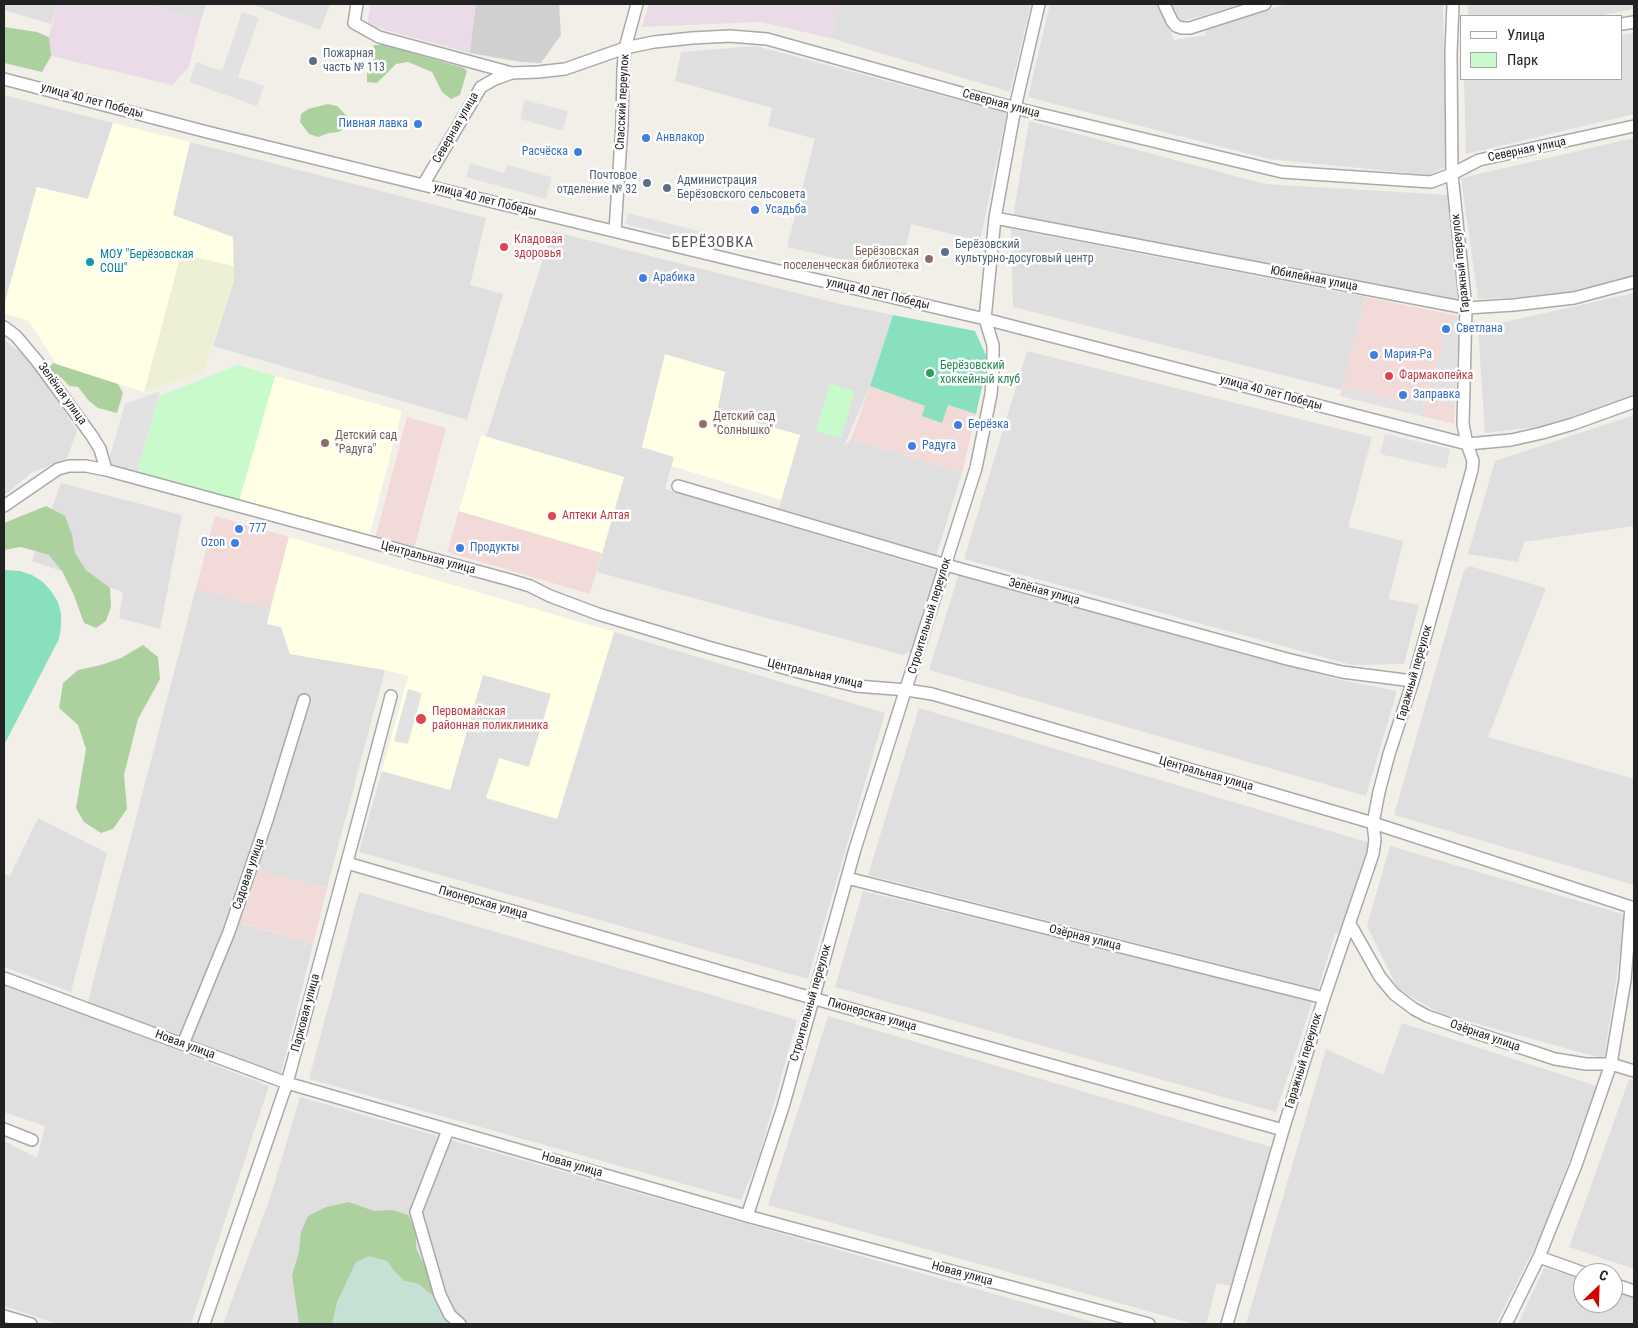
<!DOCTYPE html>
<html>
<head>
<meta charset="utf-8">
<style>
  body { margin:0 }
  #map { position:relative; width:1638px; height:1328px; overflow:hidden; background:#f2efe9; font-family:"Roboto Condensed",sans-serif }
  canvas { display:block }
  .frame { position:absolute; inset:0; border:5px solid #222; pointer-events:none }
  .legend { position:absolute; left:1460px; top:15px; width:162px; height:65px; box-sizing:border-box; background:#fff; border:1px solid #a7a7a7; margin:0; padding:6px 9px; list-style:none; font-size:15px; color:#222 }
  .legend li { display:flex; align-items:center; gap:10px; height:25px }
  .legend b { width:25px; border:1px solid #a7a7a7 }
  .north { position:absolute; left:1573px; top:1263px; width:50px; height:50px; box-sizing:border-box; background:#fff; border:1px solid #a7a7a7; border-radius:50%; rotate:24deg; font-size:14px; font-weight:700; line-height:20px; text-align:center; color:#222 }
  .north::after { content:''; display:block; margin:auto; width:18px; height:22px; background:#d40000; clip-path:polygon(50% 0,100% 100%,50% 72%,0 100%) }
</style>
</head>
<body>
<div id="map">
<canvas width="1638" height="1328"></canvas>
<div class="frame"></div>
<ul class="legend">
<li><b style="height:6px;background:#fff"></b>Улица</li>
<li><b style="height:14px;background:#c8facc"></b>Парк</li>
</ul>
<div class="north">С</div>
</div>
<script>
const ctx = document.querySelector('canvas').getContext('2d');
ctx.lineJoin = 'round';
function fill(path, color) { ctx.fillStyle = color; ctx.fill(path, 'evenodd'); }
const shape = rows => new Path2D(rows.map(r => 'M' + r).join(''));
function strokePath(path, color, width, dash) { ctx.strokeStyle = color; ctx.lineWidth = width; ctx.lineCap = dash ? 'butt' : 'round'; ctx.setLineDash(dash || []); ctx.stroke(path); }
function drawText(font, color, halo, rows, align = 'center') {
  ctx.font = font + ' "Roboto Condensed",sans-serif'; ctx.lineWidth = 5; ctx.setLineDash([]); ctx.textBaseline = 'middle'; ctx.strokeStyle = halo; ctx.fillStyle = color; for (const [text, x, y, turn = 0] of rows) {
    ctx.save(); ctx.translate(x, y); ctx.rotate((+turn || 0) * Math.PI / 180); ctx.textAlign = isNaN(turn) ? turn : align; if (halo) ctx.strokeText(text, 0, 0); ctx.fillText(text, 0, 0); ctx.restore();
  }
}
fill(shape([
  [4,4,57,4,51,24,4,10],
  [144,4,206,4,201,20],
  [251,4,330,4,320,30],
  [840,4,1031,4,1010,92,830,38],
  [1050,4,1159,4,1174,40,1206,35,1205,28,1288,4,1443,4,1447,166,1429,175,1269,159,1028,97],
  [1172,4,1242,4,1180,22],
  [1468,4,1634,4,1634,9,1597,16,1468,16],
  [1634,33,1634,114,1466,154,1464,79,1622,79,1622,35],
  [756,46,1007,113,980,241,911,224,900,273,787,247,815,139,768,126,772,108,675,81,681,52],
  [4,95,113,123,88,199,37,187,4,305],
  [1029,121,1265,184,1449,195,1460,302,1013,217],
  [1634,138,1634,276,1563,295,1478,299,1461,178],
  [190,142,486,218,470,285,503,294,467,420,213,346,234,280,234,266,173,215],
  [1011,229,1366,297,1342,390,1013,307],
  [552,231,840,304,893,315,870,386,844,446,851,439,962,473,936,556,779,508,800,435,716,412,725,372,665,355,642,447,674,457,665,489,938,571,911,651,903,655,597,572,624,477,486,437],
  [1634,293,1634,395,1553,425,1485,433,1478,328],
  [4,340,31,360,77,431,67,458,31,473,4,496],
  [1027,351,1372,437,1348,527,1403,541,1389,599,1419,605,1404,664,1352,665,964,559],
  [1634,415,1634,526,1524,542,1518,562,1468,554,1495,461],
  [61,483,182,515,160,629,119,618,123,592,32,561],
  [1469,566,1546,588,1488,737,1634,779,1634,885,1394,815,1464,570],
  [959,573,1336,679,1397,691,1366,796,929,670],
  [196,588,270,609,267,624,281,627,290,654,385,670,327,888,258,871,241,923,313,944,281,1073,87,1005],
  [614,632,885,713,808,979,359,852,382,771,450,790,483,674,551,694,529,767,557,819],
  [919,708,1370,843,1344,930,1335,934,1318,989,868,875],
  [38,818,107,853,71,992,4,967,4,874,10,876],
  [1390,846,1626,915,1604,1059,1439,1013,1398,989,1367,926],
  [863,891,1313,1000,1276,1112,835,987],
  [359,892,797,1020,758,1160,741,1200,309,1079],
  [4,983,269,1086,191,1324,58,1324,4,1306,4,1141,37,1158,45,1126,4,1112],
  [828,1016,1271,1147,1232,1286,1217,1283,1206,1324,1194,1324,768,1205],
  [1402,1023,1597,1086,1543,1231,1496,1324,1246,1324,1326,1049,1383,1075],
  [1629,1079,1634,1081,1634,1269,1569,1247],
  [300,1097,462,1143,1100,1324,223,1324,270,1198],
  [1544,1268,1583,1279,1583,1303,1613,1303,1613,1288,1634,1294,1634,1324,1518,1324]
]), '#e0dfdf');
fill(shape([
  [1366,297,1459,316,1454,424,1340,396],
  [870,386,926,406,942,423,948,405,976,414,962,473,851,439],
  [407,417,446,428,414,549,375,539],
  [459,511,602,553,590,594,447,552],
  [215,516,289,537,270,609,196,588],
  [258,871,327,888,313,944,240,922]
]), '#f2dad9');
fill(shape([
  [57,4,144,4,201,20,189,67,172,85,51,56,49,37],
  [371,4,476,4,470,53,367,25],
  [649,4,840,4,830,38,760,22,642,27]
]), '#ebdbe8');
fill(shape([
  [113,123,190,142,173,215,233,237,234,280,204,372,144,392,57,365,29,321,4,313,4,306,37,187,88,199],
  [665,354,725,372,717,412,800,435,781,500,672,466,674,457,642,447],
  [275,376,402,411,369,537,239,501],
  [481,435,624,477,602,553,459,511],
  [289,537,614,632,557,819,486,798,499,758,529,767,551,694,483,675,450,790,382,771,408,676,385,670,290,654,281,627,267,624]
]), '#ffffe5');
fill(shape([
  [476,4,559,4,561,35,541,63,521,62,470,53]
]), '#d0d0d0');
fill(shape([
  [181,254,234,266,234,280,204,372,144,392]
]), '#eef0d5');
fill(shape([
  [4,27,37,32,49,37,51,56,42,72,4,63],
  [374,45,385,45,464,68,467,71,460,95,451,99,442,92,432,72,408,62,396,64,377,83,367,82,367,74],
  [328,104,337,106,349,118,347,127,339,132,329,133,318,137,309,134,300,122,301,114,308,109],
  [53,363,118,384,123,393,117,413,98,408,89,401,78,387,69,386,62,378,50,372,49,368],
  [46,506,65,516,72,535,75,553,86,570,110,588,111,607,106,621,96,628,84,623,73,593,62,571,49,555,21,547,4,550,4,523],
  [143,645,158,657,160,679,138,719,124,775,127,809,113,829,101,833,84,822,76,808,86,749,78,725,59,708,63,683,78,670,101,665,121,658],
  [349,1202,374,1211,393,1210,408,1215,416,1229,416,1248,422,1261,438,1274,440,1290,433,1296,419,1284,404,1281,395,1272,387,1261,356,1262,332,1324,299,1324,292,1275,299,1252,301,1232,308,1216,326,1207]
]), '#add19e');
fill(shape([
  [369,1256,387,1261,395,1272,404,1281,419,1284,432,1296,440,1290,446,1312,447,1322,445,1324,332,1324,337,1302,356,1262]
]), '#c6e0d4');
fill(shape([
  [238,365,275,376,239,501,137,473,159,396],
  [830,383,855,391,841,438,816,431]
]), '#c8facc');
fill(shape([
  [893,315,975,331,988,360,976,414,948,405,942,423,922,416,925,406,870,386],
  [4,570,20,571,32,575,43,582,51,591,58,602,61,614,61,627,59,639,4,745]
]), '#88e0be');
fill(shape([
  [242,12,259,18,238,77,264,86,257,106,189,82,196,62,222,71],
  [525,100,568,111,563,131,520,119],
  [470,163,504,173,507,165,552,177,546,199,466,177],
  [628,213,703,232,700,243,625,224],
  [1449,318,1459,320,1455,405,1429,399],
  [1347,388,1408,403,1410,398,1426,402,1423,416,1345,397],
  [160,391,137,473,107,466,125,404],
  [1385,434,1450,449,1446,469,1380,454],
  [408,689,422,693,408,744,394,741]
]), '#e2e2e2');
const minor = shape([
  [357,4,354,23,379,37,512,73],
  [1164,4,1172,21,1176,26,1182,28,1190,28,1265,4],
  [1622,24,1634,22],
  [4,79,211,133,423,185,745,263,985,319,1467,444,1511,440,1542,433,1573,424,1634,402],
  [423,185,481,87,495,79,512,73,538,72,565,69,625,48,654,42,692,38,730,36,767,39,1015,108,1282,172,1431,182,1452,174,1479,160,1634,126],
  [995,218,1466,308,1514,305,1574,298,1634,282],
  [615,231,622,124,623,69,625,48,637,4],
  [4,327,16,336,37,361,92,436,100,449,106,470],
  [678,486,946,565,1287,659,1342,672,1413,681],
  [4,506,58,469,69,466,86,466,106,470,510,580,530,586,550,596,598,614,708,647,806,674,856,686,907,690,932,694,991,711,1373,823,1634,908],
  [347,863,812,998,1283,1130],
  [847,878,1324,998],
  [1350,924,1380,977,1394,994,1414,1009,1427,1016,1461,1028,1555,1059,1586,1064,1611,1064,1634,1071],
  [4,978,287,1083,747,1216,1149,1324],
  [183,1044,229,932,268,817,304,700],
  [4,1129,32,1140],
  [448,1130,416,1212,440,1295,450,1315,460,1324],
  [747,1216,783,1107,855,849,976,468,991,394,993,370,993,345,985,319,995,218,1015,108,1039,4],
  [1539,1257,1584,1273],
  [1613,1284,1634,1291],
  [4,1316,31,1324],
  [204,1324,287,1083,354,836,391,696],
  [1227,1324,1283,1130,1324,998,1373,854,1375,840,1373,823,1379,792,1389,754,1413,681,1472,470,1473,461,1467,444,1463,424,1466,308,1452,174,1451,53,1453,4],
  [1506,1324,1539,1257,1576,1165,1611,1064,1625,980,1631,907]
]);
strokePath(minor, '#a9a9a9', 14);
strokePath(minor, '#fff', 11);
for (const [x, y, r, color] of [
  [313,61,5,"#5c6f8a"],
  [418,124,5,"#3f7fe0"],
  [646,138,5,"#3f7fe0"],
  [578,152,5,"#3f7fe0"],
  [647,183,5,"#5c6f8a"],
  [667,188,5,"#5c6f8a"],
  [755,210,5,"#3f7fe0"],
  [504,247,5,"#e0444e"],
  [945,252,5,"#5c6f8a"],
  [929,259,5,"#8d6e63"],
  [90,262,5,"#0f9aa8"],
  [643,278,5,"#3f7fe0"],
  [1446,329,5,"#3f7fe0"],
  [1374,355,5,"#3f7fe0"],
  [930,373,5,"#2e9e5b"],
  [1389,376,5,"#e0444e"],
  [1403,395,5,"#3f7fe0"],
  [703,424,5,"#8d6e63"],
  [958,425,5,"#3f7fe0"],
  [325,443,5,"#8d6e63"],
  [912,446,5,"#3f7fe0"],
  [552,516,5,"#e0444e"],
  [239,529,5,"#3f7fe0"],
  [235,543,5,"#3f7fe0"],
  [460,548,5,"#3f7fe0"],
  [421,719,6,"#e0444e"]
]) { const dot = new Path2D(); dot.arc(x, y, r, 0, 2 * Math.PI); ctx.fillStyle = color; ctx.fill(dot); strokePath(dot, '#fff', 2); }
drawText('12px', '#4e5e75', '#fff', [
  ["Пожарная",323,54],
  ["часть № 113",323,68],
  ["Почтовое",637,176,"right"],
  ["отделение № 32",637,190,"right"],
  ["Администрация",677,181],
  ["Берёзовского сельсовета",677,195],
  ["Берёзовский",955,245],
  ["культурно-досуговый центр",955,259]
], 'left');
drawText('12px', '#222', '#fff', [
  ["улица 40 лет Победы",92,101,15],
  ["Спасский переулок",623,102,-87],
  ["Северная улица",1001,104,15],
  ["Северная улица",456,128,-60],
  ["Северная улица",1527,150,-12],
  ["улица 40 лет Победы",485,200,14],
  ["Гаражный переулок",1461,263,-96],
  ["Юбилейная улица",1314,279,11],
  ["улица 40 лет Победы",878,294,13],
  ["улица 40 лет Победы",1271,393,15],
  ["Зелёная улица",62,394,54],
  ["Центральная улица",428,558,15],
  ["Зелёная улица",1044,592,15],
  ["Строительный переулок",930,616,-73],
  ["Гаражный переулок",1415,673,-74],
  ["Центральная улица",815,674,13],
  ["Центральная улица",1206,774,16],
  ["Садовая улица",249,874,-71],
  ["Пионерская улица",483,903,16],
  ["Озёрная улица",1085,938,14],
  ["Строительный переулок",811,1003,-74],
  ["Парковая улица",306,1013,-75],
  ["Пионерская улица",872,1015,16],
  ["Озёрная улица",1485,1036,19],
  ["Новая улица",185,1045,20],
  ["Гаражный переулок",1304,1061,-73],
  ["Новая улица",572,1165,16],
  ["Новая улица",962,1274,15]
]);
drawText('12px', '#366cbe', '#fff', [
  ["Пивная лавка",408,124,"right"],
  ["Анвлакор",656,138],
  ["Расчёска",568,152,"right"],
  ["Усадьба",765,210],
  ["Арабика",653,278],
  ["Светлана",1456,329],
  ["Мария-Ра",1384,355],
  ["Заправка",1413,395],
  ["Берёзка",968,425],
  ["Радуга",922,446],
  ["777",249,529],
  ["Ozon",225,543,"right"],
  ["Продукты",470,548]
], 'left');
drawText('12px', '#be3a42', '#fff', [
  ["Кладовая",514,240],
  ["здоровья",514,254],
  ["Фармакопейка",1399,376],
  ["Аптеки Алтая",562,516],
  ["Первомайская",432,712],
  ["районная поликлиника",432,726]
], 'left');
drawText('12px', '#785e54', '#fff', [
  ["Берёзовская",919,252,"right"],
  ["поселенческая библиотека",919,266,"right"],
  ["Детский сад",713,417],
  ["\"Солнышко\"",713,431],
  ["Детский сад",335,436],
  ["\"Радуга\"",335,450]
], 'left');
drawText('12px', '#0d838f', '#fff', [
  ["МОУ \"Берёзовская",100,255],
  ["СОШ\"",100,269]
], 'left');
drawText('12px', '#27864d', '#fff', [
  ["Берёзовский",940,366],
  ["хоккейный клуб",940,380]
], 'left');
ctx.letterSpacing = '1px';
drawText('15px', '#555', '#fff', [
  ["БЕРЁЗОВКА",713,243]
]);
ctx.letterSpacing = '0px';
</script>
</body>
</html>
